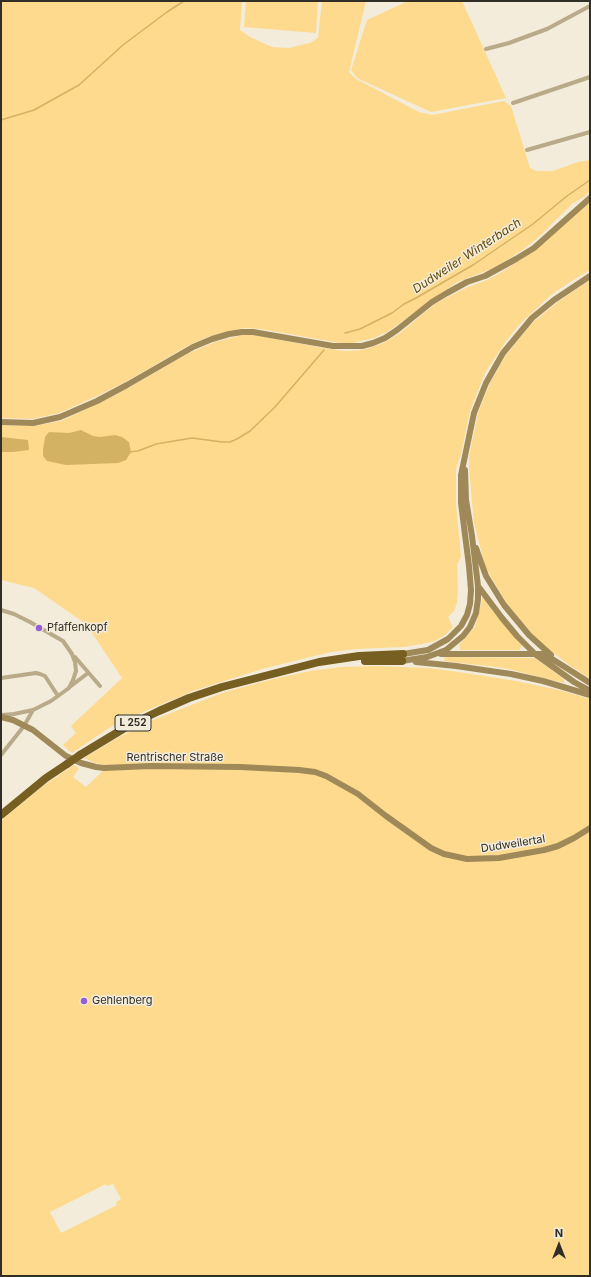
<!DOCTYPE html>
<html>
<head>
<meta charset="utf-8">
<style>
  body { margin:0 }
  #map { position:relative; width:591px; height:1277px; overflow:hidden; background:#f3ecdb; font-family:Inter,sans-serif }
  canvas { display:block }
  .frame { position:absolute; inset:0; border:2px solid #312e28; pointer-events:none }
  .north { position:absolute; left:539px; top:1225px; width:40px; height:40px; -webkit-text-stroke:3px #f3ecdb; paint-order:stroke; rotate:0deg; font-size:11px; font-weight:700; line-height:16px; text-align:center; color:#312e28 }
  .north::after { content:''; display:block; margin:auto; width:14px; height:18px; background:#312e28; clip-path:polygon(50% 0,100% 100%,50% 72%,0 100%) }
</style>
</head>
<body>
<div id="map">
<canvas width="591" height="1277"></canvas>
<div class="frame"></div>
<div class="north">N</div>
</div>
<script>
const ctx = document.querySelector('canvas').getContext('2d');
ctx.lineJoin = 'round';
function fill(path, color) { ctx.fillStyle = color; ctx.fill(path, 'evenodd'); }
const shape = rows => new Path2D(rows.map(r => 'M' + r).join(''));
function strokePath(path, color, width, dash) { ctx.strokeStyle = color; ctx.lineWidth = width; ctx.lineCap = dash ? 'butt' : 'round'; ctx.setLineDash(dash || []); ctx.stroke(path); }
function drawText(font, color, halo, rows, align = 'center') {
  ctx.font = font + ' Inter,sans-serif'; ctx.lineWidth = 3; ctx.setLineDash([]); ctx.textBaseline = 'middle'; ctx.strokeStyle = halo; ctx.fillStyle = color; for (const [text, x, y, turn = 0] of rows) {
    ctx.save(); ctx.translate(x, y); ctx.rotate((+turn || 0) * Math.PI / 180); ctx.textAlign = isNaN(turn) ? turn : align; if (halo) ctx.strokeText(text, 0, 0); ctx.fillText(text, 0, 0); ctx.restore();
  }
}
fill(shape([
  [1,1,242,1,240,30,250,37,272,47,289,48,310,43,318,38,322,1,366,1,349,72,356,79,419,112,432,115,504,101,511,106,530,168,536,171,553,171,578,162,590,160,590,191,584,197,572,204,540,236,524,249,494,268,457,282,396,326,387,332,374,338,352,343,340,343,261,329,245,328,229,331,210,336,189,345,127,381,95,397,59,413,32,419,1,418],
  [246,1,318,1,316,33,244,27],
  [408,1,462,1,506,98,431,112,357,78,351,70,367,20],
  [590,200,590,270,570,282,551,295,519,325,506,341,485,373,470,411,461,454,456,469,456,504,461,557,457,565,458,590,457,603,454,611,448,617,453,627,445,635,435,641,422,644,403,647,356,649,331,652,262,669,193,691,148,710,112,726,72,753,63,745,76,733,71,726,122,678,86,624,34,588,1,580,1,425,33,426,61,421,116,395,189,353,215,342,243,335,254,335,323,348,345,351,363,350,381,344,399,334,436,303,468,287,487,280,502,272,525,257,541,245],
  [590,280,590,679,568,664,539,642,509,607,486,569,474,523,469,467,469,457,478,413,490,383,506,355,532,323,559,301],
  [483,596,522,644,520,650,460,650,459,645,475,627],
  [445,657,535,658,564,679,564,683,504,668,444,661],
  [374,666,429,668,465,673,516,681,559,690,590,699,590,1276,1,1276,1,821,11,812,42,787,74,765,79,768,73,777,86,787,108,766,95,763,84,758,114,740,148,722,222,693,273,679,310,671,341,667],
  [106,1184,107,1186,113,1184,121,1199,116,1202,117,1205,61,1233,50,1212]
]), '#fdda8d');
fill(shape([
  [81,430,93,436,100,437,115,435,122,437,129,442,131,452,126,460,118,463,66,465,47,461,43,456,43,450,45,437,49,432,69,433],
  [1,437,28,440,29,450,13,452,1,452]
]), '#d4b263');
strokePath(shape([
  [1,120,34,110,79,85,123,45,167,12,184,1],
  [345,333,360,329,392,313,404,304,416,298,473,265,533,224,567,196,590,180],
  [129,452,138,451,156,444,192,438,222,442,230,442,237,439,250,431,275,407,324,350]
]), '#d4b263', 1.5);
strokePath(shape([
  [486,49,509,43,547,29,590,6],
  [513,103,590,77],
  [527,150,590,132],
  [1,610,14,614,30,622,63,641,72,654,75,662,76,671,73,680,69,688,51,701,33,710,24,726,1,755],
  [75,657,100,686],
  [1,678,36,673,40,674,45,676,58,696],
  [71,686,88,673],
  [2,715,14,714,33,710]
]), '#b9aa8a', 4);
strokePath(shape([
  [1,422,33,423,60,417,97,401,127,385,193,347,212,339,229,334,242,332,253,332,333,346,362,346,373,343,385,338,397,330,432,302,447,293,467,282,485,276,516,259,534,248,590,198],
  [476,548,486,576,504,605,529,635,551,655],
  [478,586,502,618,517,636,535,654,574,682,590,691],
  [403,654,428,650,448,639,461,626,467,615,470,604,471,590,469,566,461,503,461,475,474,413,486,383,503,353,532,318,554,300,590,276],
  [441,654,543,654,549,657,590,683],
  [402,661,427,657,446,650,463,636,470,627,476,613,478,599,478,586,472,536,466,500,465,470],
  [416,662,456,666,511,674,543,681,590,695],
  [1,717,13,720,33,730,66,756,81,763,96,767,104,768,151,766,240,767,299,770,315,772,326,776,358,794,386,816,431,848,444,854,467,859,499,858,544,850,558,846,574,838,590,828]
]), '#9f8958', 6);
strokePath(shape([
  [365,661,402,661],
  [80,755,128,726,159,711,189,698,222,687,319,662,359,656,403,654],
  [1,815,46,778,67,764]
]), '#775e21', 8);
strokePath(shape([
  [67,764,80,755]
]), '#775e21', 8);
for (const [x, y, r, color] of [
  [39,628,4,"#945ed6"],
  [84,1001,4,"#945ed6"]
]) { const dot = new Path2D(); dot.arc(x, y, r, 0, 2 * Math.PI); ctx.fillStyle = color; ctx.fill(dot); strokePath(dot, '#f3ecdb', 1.5); }
for (const [x, y, w] of [
  [133,723,36]
]) { const box = new Path2D(); box.roundRect(x - w / 2, y - 8, w, 16, 3); ctx.fillStyle = '#f3ecdb'; ctx.fill(box); strokePath(box, '#312e28', 1); }
drawText('bold 10px', '#312e28', null, [
  ["L 252",133,723]
]);
drawText('11px', '#312e28', '#f3ecdb', [
  ["Pfaffenkopf",47,628],
  ["Gehlenberg",92,1001]
], 'left');
drawText('11px', '#312e28', '#f3ecdb', [
  ["Rentrischer Straße",175,758],
  ["Dudweilertal",513,844,-9]
]);
drawText('italic 12px', '#61490a', '#f3ecdb', [
  ["Dudweiler Winterbach",467,256,-33]
]);
</script>
</body>
</html>
